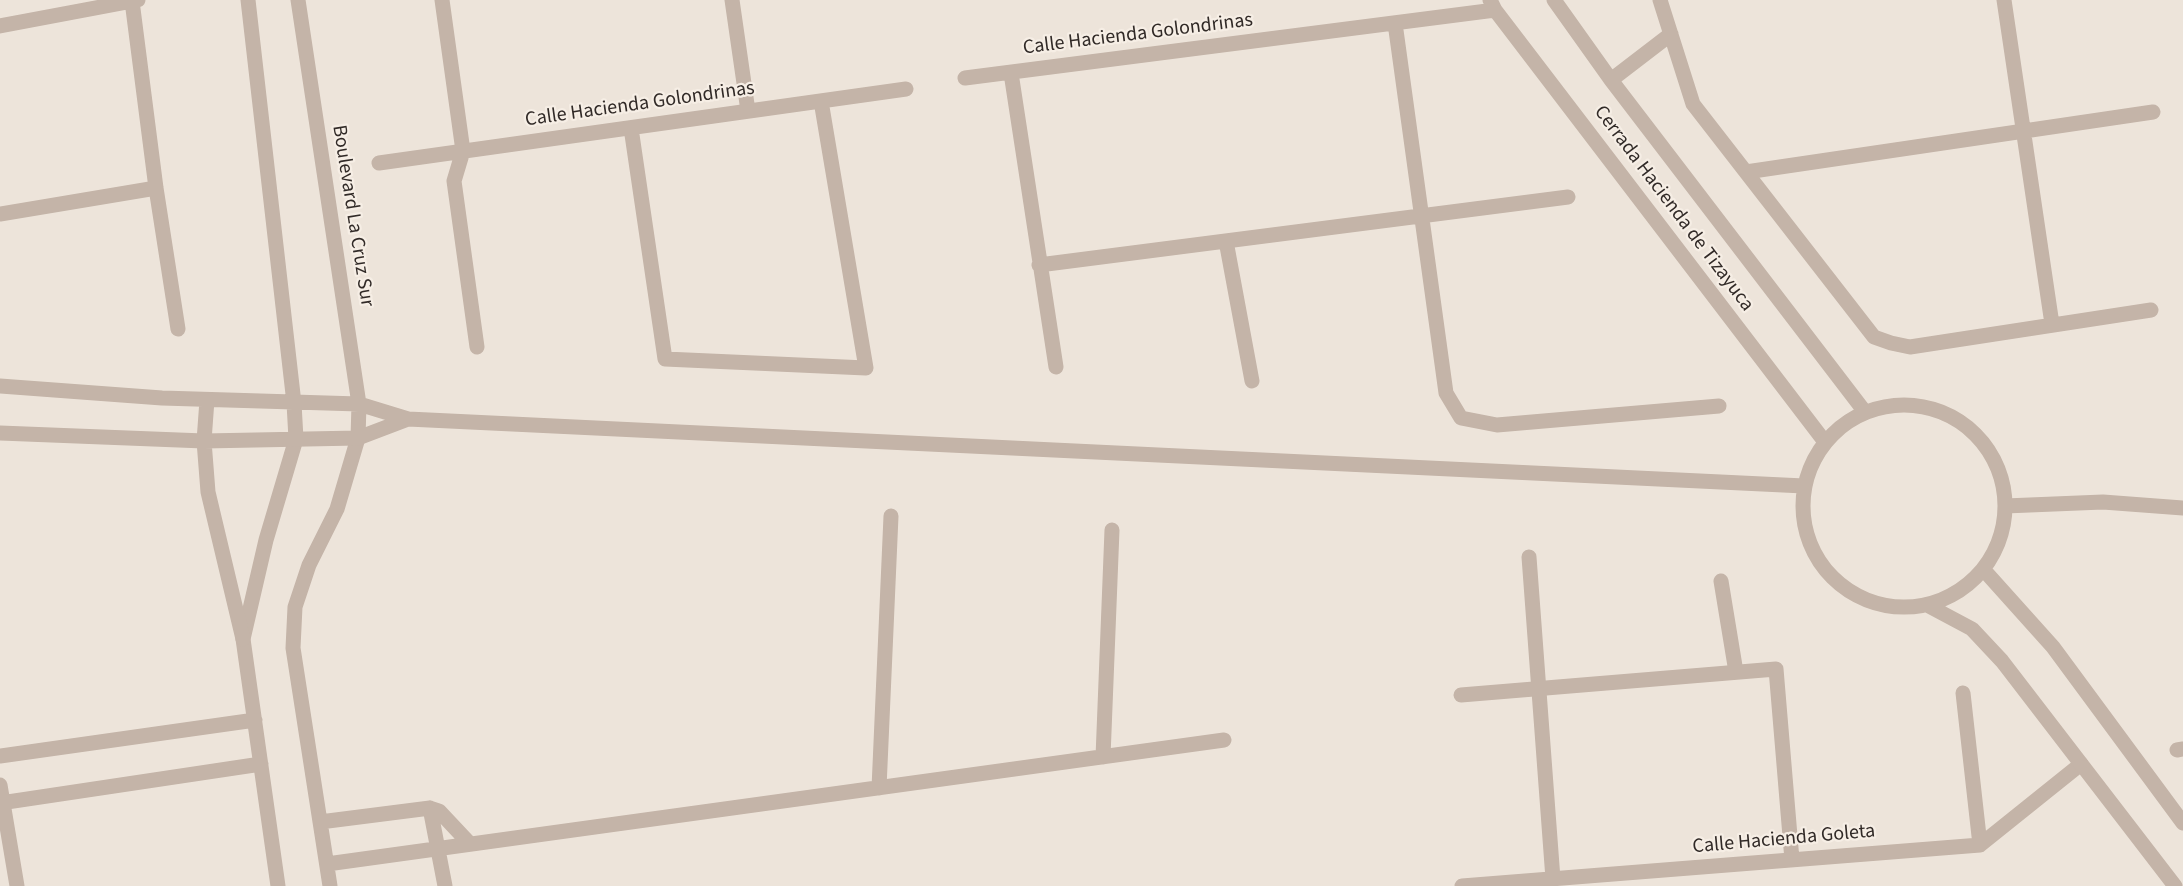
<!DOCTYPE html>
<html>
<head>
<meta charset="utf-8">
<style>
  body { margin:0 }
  canvas { display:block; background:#ede4da }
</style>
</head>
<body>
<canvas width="2183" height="886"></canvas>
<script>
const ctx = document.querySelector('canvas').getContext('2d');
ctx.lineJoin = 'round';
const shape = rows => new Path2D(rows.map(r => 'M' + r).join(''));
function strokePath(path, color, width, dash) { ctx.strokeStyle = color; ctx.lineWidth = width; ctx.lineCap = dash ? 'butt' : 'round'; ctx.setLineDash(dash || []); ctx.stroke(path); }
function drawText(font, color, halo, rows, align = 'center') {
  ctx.font = font + ' "Source Sans 3",sans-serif'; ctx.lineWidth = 4.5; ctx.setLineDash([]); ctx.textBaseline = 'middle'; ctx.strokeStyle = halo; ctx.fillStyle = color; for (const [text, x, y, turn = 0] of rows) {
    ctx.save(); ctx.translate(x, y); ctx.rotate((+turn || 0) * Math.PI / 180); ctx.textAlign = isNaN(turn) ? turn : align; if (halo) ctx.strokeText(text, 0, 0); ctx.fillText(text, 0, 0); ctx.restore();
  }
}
strokePath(shape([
  [442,0,463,151,454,181,477,347],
  [732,0,748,111],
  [1490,0,1495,10,1825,442],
  [1554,0,1611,80,1865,412],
  [1660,0,1693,104,1874,337,1891,343,1910,347,2151,310],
  [2004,0,2052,324],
  [132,1,156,188,178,329],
  [1395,23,1446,393,1461,418,1497,425,1719,406],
  [0,26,138,0],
  [1011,73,1056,367],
  [965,78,1495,10],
  [1611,80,1671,34],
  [631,128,665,359,866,368,821,101],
  [379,163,906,89],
  [1746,172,2153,112],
  [0,214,156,188],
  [1226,241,1252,381],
  [1039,265,1568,197],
  [1529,557,1553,879],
  [1721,581,1736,672],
  [1963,693,1980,845],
  [1461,695,1776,669,1792,860],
  [2177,750,2183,749],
  [0,756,255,720],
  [1103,757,1112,530],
  [0,785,17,886],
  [879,788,891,516],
  [0,803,261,764],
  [430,808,445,886],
  [320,822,430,808,439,811,470,844],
  [327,864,1224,740],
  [278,886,243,639,266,540,296,439],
  [330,886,293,648,295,607,309,565,337,509,358,438],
  [1462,886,1980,845,2081,764]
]), '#c4b4a8', 15);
strokePath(shape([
  [248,0,294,403,296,439],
  [298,0,359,404,358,438],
  [0,386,162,398,359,404,408,419,1804,486],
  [207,400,204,441,208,492,243,639],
  '1803 506a101 101 0 1 1 202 0a101 101 0 1 1-202 0Z',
  [0,433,204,441,358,438,408,419],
  [2005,506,2103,502,2183,508],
  [1983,569,2053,647,2183,823],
  [1927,605,1972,629,2002,661,2175,886]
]), '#c4b4a8', 15);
drawText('20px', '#312a27', '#f6eee5', [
  ["Calle Hacienda Golondrinas",1138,35,-7],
  ["Calle Hacienda Golondrinas",640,105,-8],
  ["Cerrada Hacienda de Tizayuca",1673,209,53],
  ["Boulevard La Cruz Sur",352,216,81],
  ["Calle Hacienda Goleta",1784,840,-5]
]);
</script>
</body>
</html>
